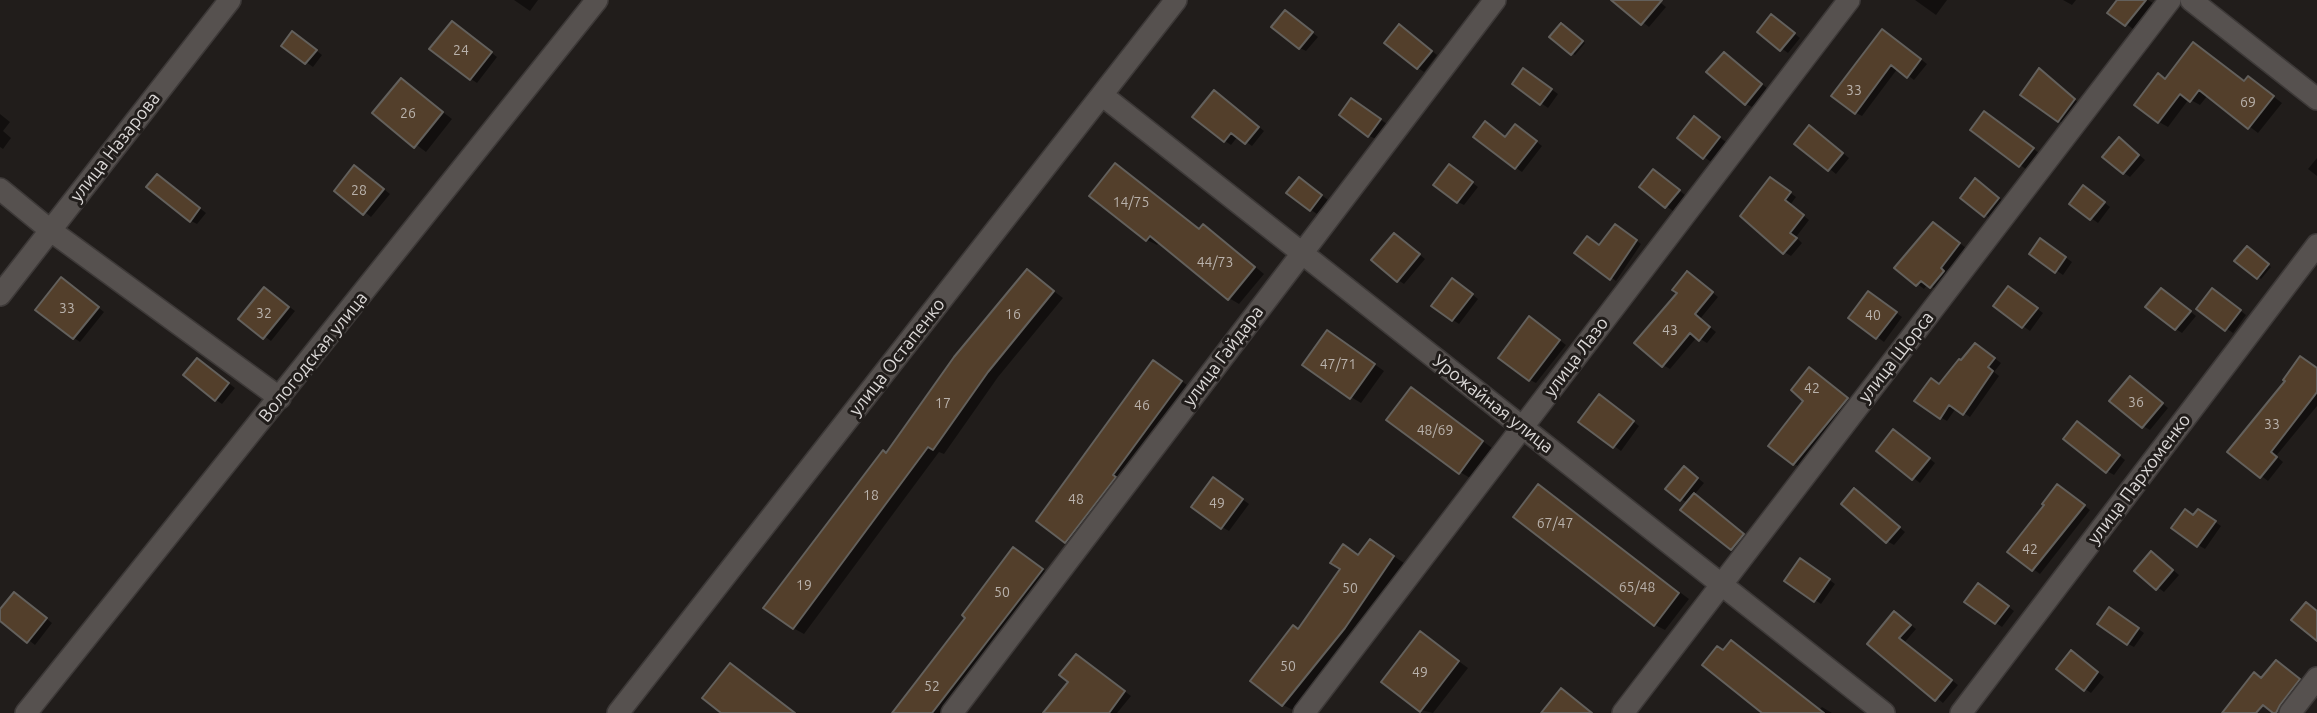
<!DOCTYPE html>
<html>
<head>
<meta charset="utf-8">
<style>
  body { margin:0 }
  canvas { display:block; background:#211d1b }
</style>
</head>
<body>
<canvas width="2317" height="713"></canvas>
<script>
const ctx = document.querySelector('canvas').getContext('2d');
ctx.lineJoin = 'round';
function fill(path, color) { ctx.fillStyle = color; ctx.fill(path, 'evenodd'); }
const shape = rows => new Path2D(rows.map(r => 'M' + r).join(''));
function strokePath(path, color, width, dash) { ctx.strokeStyle = color; ctx.lineWidth = width; ctx.lineCap = dash ? 'butt' : 'round'; ctx.setLineDash(dash || []); ctx.stroke(path); }
function drawText(font, color, halo, rows, align = 'center') {
  ctx.font = font + ' Ubuntu,sans-serif'; ctx.lineWidth = 6; ctx.setLineDash([]); ctx.textBaseline = 'middle'; ctx.strokeStyle = halo; ctx.fillStyle = color; for (const [text, x, y, turn = 0] of rows) {
    ctx.save(); ctx.translate(x, y); ctx.rotate((+turn || 0) * Math.PI / 180); ctx.textAlign = isNaN(turn) ? turn : align; if (halo) ctx.strokeText(text, 0, 0); ctx.fillText(text, 0, 0); ctx.restore();
  }
}
fill(shape([
  [514,0,538,0,530,11],
  [1614,0,1657,0,1666,7,1649,27],
  [1915,0,1947,0,1936,15],
  [2063,0,2076,0,2072,5],
  [2120,0,2148,0,2153,3,2133,29,2110,12],
  [1292,16,1318,37,1306,51,1300,48],
  [1778,20,1800,38,1788,53,1759,32],
  [458,27,497,57,477,83,471,79],
  [1564,27,1585,43,1575,55,1552,37],
  [1406,30,1437,55,1424,72,1418,68],
  [1889,35,1927,64,1914,80,1898,68,1862,116,1856,113],
  [299,37,322,55,313,67,283,46],
  [1731,58,1768,89,1752,107,1746,104],
  [2040,70,2080,104,2065,124,2059,121],
  [1530,74,1558,94,1548,108,1514,84],
  [2249,78,2282,103,2258,133,2208,95,2200,105,2189,99,2168,127,2159,122,2167,80,2245,82],
  [401,80,452,119,426,152,374,113],
  [1221,96,1264,131,1252,146,1238,136,1231,145,1225,141],
  [1358,104,1387,124,1376,139,1369,136],
  [0,114,10,122,3,131,11,138,3,149,0,147],
  [1991,117,2039,153,2027,170,1972,130],
  [1701,123,1726,142,1711,162,1679,138],
  [1522,130,1542,146,1522,172,1516,168],
  [1816,131,1849,158,1836,174,1797,143],
  [2126,143,2145,160,2130,177,2124,173],
  [2317,158,2317,176,2308,169],
  [1116,165,1200,230,1203,226,1213,232,1264,274,1239,304,1229,298,1160,242,1157,245,1147,240,1092,196],
  [1456,170,1478,187,1464,205,1458,202],
  [361,171,390,194,371,217,336,190],
  [1660,175,1685,195,1673,211,1641,187],
  [164,180,206,213,197,224,191,221],
  [1306,183,1328,200,1317,214,1311,210],
  [1777,183,1796,197,1790,205,1809,220,1796,237,1802,243,1791,256,1784,252],
  [1982,184,2005,203,1992,219,1985,215],
  [2090,191,2110,207,2098,223,2071,204],
  [1940,228,1966,248,1947,273,1950,275,1937,290,1928,284,1924,289,1896,268],
  [1621,229,1641,244,1616,281,1577,252,1600,247],
  [1395,235,1425,259,1404,284,1398,280],
  [2047,244,2072,262,2063,275,2031,253],
  [2250,250,2271,267,2261,279,2237,261],
  [1027,271,1063,298,998,377,944,454,939,452,804,634,793,628,886,455],
  [1694,277,1718,297,1700,319,1716,332,1707,343,1697,337,1670,369,1663,365],
  [68,283,104,312,80,342,74,338],
  [1459,284,1478,299,1459,324,1453,320],
  [265,289,295,311,271,341,241,319],
  [2015,292,2043,313,2030,331,1995,306],
  [2168,294,2196,316,2182,333,2176,329],
  [2219,294,2246,315,2233,333,2198,308],
  [1875,297,1902,317,1884,342,1851,318],
  [1536,322,1566,345,1536,383,1530,380],
  [1338,338,1384,371,1361,403,1351,397],
  [1982,349,2001,363,1994,372,1999,376,1970,417,1956,408,1947,421,1940,417,1940,386,1961,362],
  [198,360,235,388,222,404,216,400],
  [1164,368,1191,388,1076,547,1066,541],
  [2317,369,2317,406,2276,456,2283,462,2268,481,2230,452],
  [1816,373,1853,403,1800,467,1794,464,1806,400],
  [2137,382,2168,408,2150,430,2143,426],
  [1421,395,1492,448,1470,478,1460,472],
  [1606,401,1639,426,1621,451,1580,421],
  [2084,428,2125,460,2114,475,2107,471],
  [1900,435,1935,463,1920,483,1878,451],
  [1685,468,1704,483,1694,495,1749,539,1738,553,1732,549,1688,503,1681,499],
  [1220,483,1249,504,1229,531,1222,527],
  [1538,486,1689,599,1665,630,1655,625],
  [2064,490,2090,510,2040,574,2010,552],
  [1861,494,1905,532,1894,545,1887,541],
  [2205,515,2221,526,2205,549,2198,545,2194,517],
  [1380,547,1404,563,1355,633,1293,710,1283,705,1299,631,1343,569,1360,556],
  [1024,555,1052,576,947,713,902,713],
  [2158,557,2179,575,2164,592,2136,571],
  [1807,564,1835,584,1821,604,1815,600],
  [1985,589,2014,611,2002,627,1996,623],
  [21,598,52,623,35,645,0,618,0,611],
  [2116,613,2144,633,2134,647,2128,644],
  [1901,617,1916,629,1904,643,1958,685,1943,703,1869,643],
  [1420,633,1468,668,1433,713,1421,710],
  [1732,642,1820,709,1822,707,1832,713,1765,713,1724,651],
  [2078,656,2104,677,2091,693,2085,689],
  [1083,660,1131,696,1117,713,1045,713,1070,681],
  [2277,662,2308,685,2296,700,2287,695]
]), '#0007');
const building = shape([
  [1611,0,1662,0,1641,25,1611,0],
  [2117,0,2146,0,2125,26,2107,13,2117,0],
  [1285,10,1313,32,1299,49,1271,27,1285,10],
  [1771,14,1795,33,1780,51,1757,32,1771,14],
  [452,21,492,52,470,80,429,49,452,21],
  [1561,23,1583,41,1571,55,1549,37,1561,23],
  [1399,24,1432,51,1417,69,1384,43,1399,24],
  [1882,29,1921,59,1907,78,1891,65,1855,114,1831,96,1882,29],
  [292,31,317,50,305,64,281,46,292,31],
  [2193,42,2244,81,2248,76,2274,96,2248,129,2199,90,2190,102,2180,94,2158,123,2134,105,2158,73,2165,79,2193,42],
  [1724,52,1762,84,1745,105,1706,72,1724,52],
  [1523,68,1552,89,1540,105,1512,84,1523,68],
  [2039,68,2075,99,2058,122,2020,95,2039,68],
  [401,78,443,112,414,148,372,113,401,78],
  [1214,90,1259,127,1245,144,1231,133,1224,142,1192,117,1214,90],
  [1351,98,1381,119,1368,137,1339,115,1351,98],
  [1984,111,2034,148,2019,167,1970,130,1984,111],
  [1694,116,1720,137,1703,159,1677,138,1694,116],
  [1485,121,1505,137,1515,124,1537,141,1515,169,1473,137,1485,121],
  [1809,125,1843,153,1828,171,1794,144,1809,125],
  [2119,137,2139,155,2123,174,2102,157,2119,137],
  [1115,163,1199,229,1203,224,1255,267,1228,300,1150,236,1146,241,1089,196,1115,163],
  [1449,164,1473,182,1457,203,1433,185,1449,164],
  [354,165,384,189,363,215,334,191,354,165],
  [1653,169,1680,190,1665,208,1639,187,1653,169],
  [157,174,200,208,190,222,146,187,157,174],
  [1299,177,1322,195,1310,211,1286,193,1299,177],
  [1770,177,1791,192,1785,200,1804,215,1790,233,1797,238,1783,254,1740,216,1770,177],
  [1975,178,1999,198,1984,217,1960,198,1975,178],
  [2083,185,2105,202,2090,220,2069,204,2083,185],
  [1933,222,1960,243,1941,268,1944,271,1930,288,1921,281,1916,286,1894,268,1933,222],
  [1615,224,1637,240,1610,280,1574,253,1587,236,1599,245,1615,224],
  [1394,233,1420,254,1397,282,1371,260,1394,233],
  [2040,238,2066,257,2055,273,2029,254,2040,238],
  [2247,246,2269,264,2257,279,2234,261,2247,246],
  [1027,269,1054,291,988,372,933,450,928,447,793,629,763,608,883,450,886,453,954,357,1027,269],
  [1687,271,1713,292,1695,314,1710,327,1699,341,1690,333,1662,367,1634,343,1677,293,1672,290,1687,271],
  [61,277,99,307,73,339,35,310,61,277],
  [1452,278,1473,294,1452,321,1431,306,1452,278],
  [2008,286,2038,308,2022,328,1993,306,2008,286],
  [264,287,289,307,263,339,238,319,264,287],
  [2161,288,2191,311,2175,330,2145,307,2161,288],
  [2212,288,2241,310,2225,331,2196,309,2212,288],
  [1868,291,1897,312,1876,339,1848,318,1868,291],
  [1529,316,1560,340,1529,381,1498,358,1529,316],
  [1327,330,1375,364,1350,399,1302,365,1327,330],
  [1975,343,1995,358,1988,367,1993,371,1963,415,1949,405,1940,419,1914,401,1931,378,1939,384,1959,359,1961,360,1975,343],
  [2300,356,2317,368,2317,392,2271,452,2277,457,2260,478,2227,452,2285,381,2283,380,2300,356],
  [197,358,229,383,215,401,183,375,197,358],
  [1153,360,1182,381,1113,475,1116,477,1065,543,1036,521,1153,360],
  [1809,367,1848,398,1793,465,1768,446,1803,401,1791,390,1809,367],
  [2130,376,2163,403,2142,428,2109,401,2130,376],
  [1411,387,1483,441,1459,474,1386,420,1411,387],
  [1599,394,1634,421,1613,448,1578,422,1599,394],
  [2077,421,2120,455,2106,473,2063,439,2077,421],
  [1893,429,1930,458,1912,480,1876,451,1893,429],
  [1684,466,1698,478,1680,501,1665,489,1684,466],
  [1213,477,1243,499,1221,529,1191,507,1213,477],
  [1538,484,1679,593,1654,626,1513,517,1538,484],
  [2057,484,2085,505,2032,571,2007,552,2044,505,2042,504,2057,484],
  [1854,488,1900,527,1886,543,1841,504,1854,488],
  [1694,493,1744,534,1731,550,1680,510,1694,493],
  [2185,509,2193,515,2198,509,2216,521,2197,547,2171,528,2185,509],
  [1370,539,1394,556,1345,628,1282,706,1250,681,1293,625,1298,629,1340,569,1330,563,1343,544,1358,555,1370,539],
  [1013,547,1043,569,932,713,892,713,965,618,962,615,1013,547],
  [2151,551,2173,570,2156,590,2134,571,2151,551],
  [1800,558,1830,579,1814,602,1784,581,1800,558],
  [1978,583,2009,606,1995,624,1964,602,1978,583],
  [14,592,47,618,27,643,0,621,0,609,14,592],
  [2306,602,2317,611,2317,641,2291,620,2306,602],
  [2109,607,2139,628,2127,645,2097,624,2109,607],
  [1894,611,1911,625,1899,638,1952,680,1935,701,1867,644,1894,611],
  [1420,631,1459,661,1420,712,1381,682,1420,631],
  [1731,640,1824,713,1762,713,1702,665,1717,646,1723,650,1731,640],
  [2071,650,2098,672,2084,691,2056,669,2071,650],
  [1076,654,1125,691,1109,713,1043,713,1068,682,1059,675,1076,654],
  [2276,660,2300,679,2280,705,2276,713,2273,713,2263,705,2256,713,2222,713,2254,672,2261,678,2276,660],
  [730,663,795,713,721,713,702,698,730,663],
  [1561,688,1592,713,1541,713,1561,688]
]);
fill(building, '#533f2b');
strokePath(building, '#63605c', 2);
const minor = shape([
  [1102,95,1884,713],
  [0,189,50,230,280,398],
  [0,295,230,0],
  [26,713,597,0],
  [618,713,1176,0],
  [952,713,1495,0],
  [1304,713,1849,0],
  [1623,713,2170,0],
  [1961,713,2317,245],
  [2290,713,2317,678]
]);
const tertiary = shape([
  [2191,0,2317,99]
]);
strokePath(minor, '#3d3938', 24);
strokePath(tertiary, '#3d3938', 24);
strokePath(minor, '#56514f', 21);
strokePath(tertiary, '#56514f', 21);
drawText('14px', '#b9b2ac', null, [
  ["24",461,50],
  ["33",1854,90],
  ["69",2248,102],
  ["26",408,113],
  ["28",359,190],
  ["14/75",1131,202],
  ["44/73",1215,262],
  ["33",67,308],
  ["32",264,313],
  ["16",1013,314],
  ["40",1873,315],
  ["43",1670,330],
  ["47/71",1338,364],
  ["42",1812,388],
  ["36",2136,402],
  ["17",943,403],
  ["46",1142,405],
  ["33",2272,424],
  ["48/69",1435,430],
  ["18",871,495],
  ["48",1076,499],
  ["49",1217,503],
  ["67/47",1555,523],
  ["42",2030,549],
  ["19",804,585],
  ["65/48",1637,587],
  ["50",1350,588],
  ["50",1002,592],
  ["50",1288,666],
  ["49",1420,672],
  ["52",932,686]
]);
drawText('18px', '#dbd8d7', '#211d1b', [
  ["улица Назарова",115,147,-52],
  ["улица Гайдара",1223,356,-53],
  ["Вологодская улица",313,357,-51],
  ["улица Остапенко",897,357,-52],
  ["улица Лазо",1576,357,-53],
  ["улица Щорса",1896,357,-52],
  ["Урожайная улица",1493,404,38],
  ["улица Пархоменко",2139,479,-53]
]);
</script>
</body>
</html>
